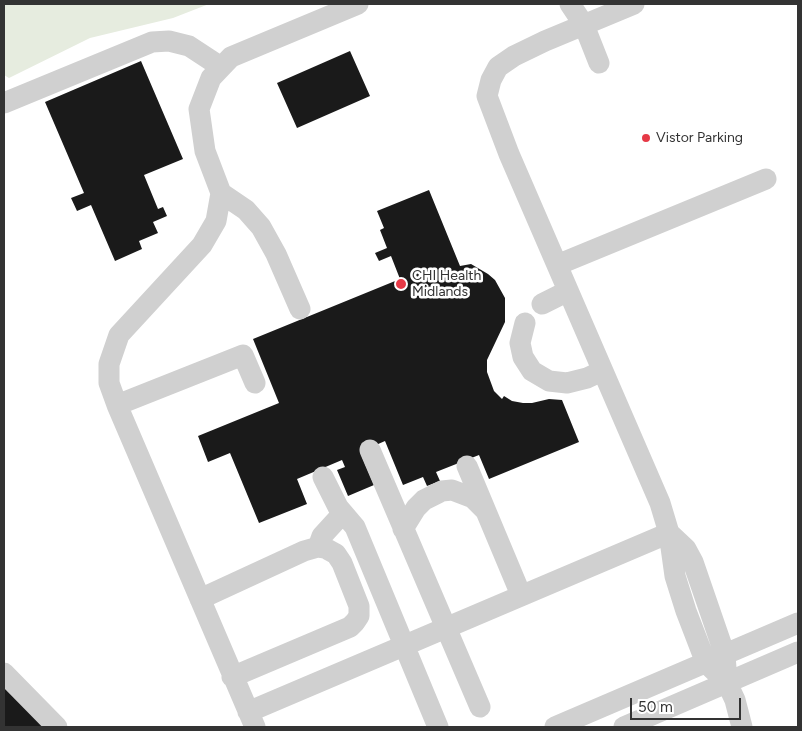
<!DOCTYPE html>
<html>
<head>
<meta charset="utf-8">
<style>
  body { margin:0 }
  #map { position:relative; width:802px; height:731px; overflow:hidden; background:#fff; font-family:Figtree,sans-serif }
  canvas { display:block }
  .frame { position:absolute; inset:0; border:5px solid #333; pointer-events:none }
  .scale { position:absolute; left:630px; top:698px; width:111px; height:22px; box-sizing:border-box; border:2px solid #333; border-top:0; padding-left:6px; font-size:15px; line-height:18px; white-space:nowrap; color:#333; -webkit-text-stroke:4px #fff; paint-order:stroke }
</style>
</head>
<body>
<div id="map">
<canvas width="802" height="731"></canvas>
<div class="frame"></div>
<div class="scale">50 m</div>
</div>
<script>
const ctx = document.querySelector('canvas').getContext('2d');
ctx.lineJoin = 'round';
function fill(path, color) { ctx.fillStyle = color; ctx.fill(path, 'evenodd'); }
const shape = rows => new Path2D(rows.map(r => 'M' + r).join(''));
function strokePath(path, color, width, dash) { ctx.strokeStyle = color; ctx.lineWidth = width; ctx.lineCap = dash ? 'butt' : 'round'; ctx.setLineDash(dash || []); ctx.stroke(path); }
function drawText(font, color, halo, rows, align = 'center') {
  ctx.font = font + ' Figtree,sans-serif'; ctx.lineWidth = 5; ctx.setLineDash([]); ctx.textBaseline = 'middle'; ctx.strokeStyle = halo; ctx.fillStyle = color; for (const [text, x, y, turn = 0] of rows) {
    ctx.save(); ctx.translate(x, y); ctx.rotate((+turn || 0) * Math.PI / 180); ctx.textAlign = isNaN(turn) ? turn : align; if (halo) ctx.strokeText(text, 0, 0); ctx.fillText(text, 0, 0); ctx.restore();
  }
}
fill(shape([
  [4,4,209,4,173,18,90,38,9,78,4,75]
]), '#e6ecdf');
fill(shape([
  [350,51,370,96,297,128,277,83],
  [141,61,183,159,144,175,158,209,163,207,167,216,153,222,158,233,139,241,142,249,115,261,91,205,77,211,71,198,84,193,45,102],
  [429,190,460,266,471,264,488,274,495,280,505,298,505,322,487,360,487,372,494,391,502,399,504,396,512,401,523,403,532,403,549,399,562,400,579,442,489,479,479,455,436,472,440,481,427,486,423,477,403,485,385,441,360,452,374,485,348,496,337,470,345,467,342,460,297,479,307,504,259,523,230,453,208,462,198,436,279,403,253,339,400,279,391,256,379,261,375,253,387,248,380,230,384,228,377,211],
  [4,682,44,727,4,727]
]), '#1a1a1a');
strokePath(shape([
  [570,4,584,25,599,63],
  [634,4,545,41,514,56,498,67,491,80,487,96,509,154,660,503,669,533,675,576,686,611,706,663,727,683,735,700,742,727],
  [4,103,152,42,169,41,189,46,221,67],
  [221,193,246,210,261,227,276,254,300,309],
  [557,265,766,179],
  [542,304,568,291],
  [525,323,520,343,523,357,532,371,549,381,567,383,587,378,602,371],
  [117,405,243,355,255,383],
  [370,450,480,707],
  [467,466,521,595],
  [323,477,338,507,355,527,438,727],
  [403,529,416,508,424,500,442,491,452,490,473,498,485,510],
  [669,533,686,549,693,562,725,655,726,668],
  [318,547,322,536,343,513],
  [200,599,304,551,318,547,325,548,336,554,342,563,359,606,359,616,355,622,350,627,232,677],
  [4,673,57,727],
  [248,712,669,533],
  [255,727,117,405,109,383,109,364,119,335,202,245,216,221,221,193,205,151,199,109,211,78,231,57,358,4],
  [555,727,798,623],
  [624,727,798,652]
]), '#d0d0d0', 21);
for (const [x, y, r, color] of [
  [646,138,5,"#e63946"],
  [401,284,6,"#e63946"]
]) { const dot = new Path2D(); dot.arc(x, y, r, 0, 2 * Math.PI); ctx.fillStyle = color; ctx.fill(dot); strokePath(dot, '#fff', 2); }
drawText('14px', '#333', '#fff', [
  ["Vistor Parking",656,138],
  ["CHI Health",412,276],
  ["Midlands",412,292]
], 'left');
</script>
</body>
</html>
